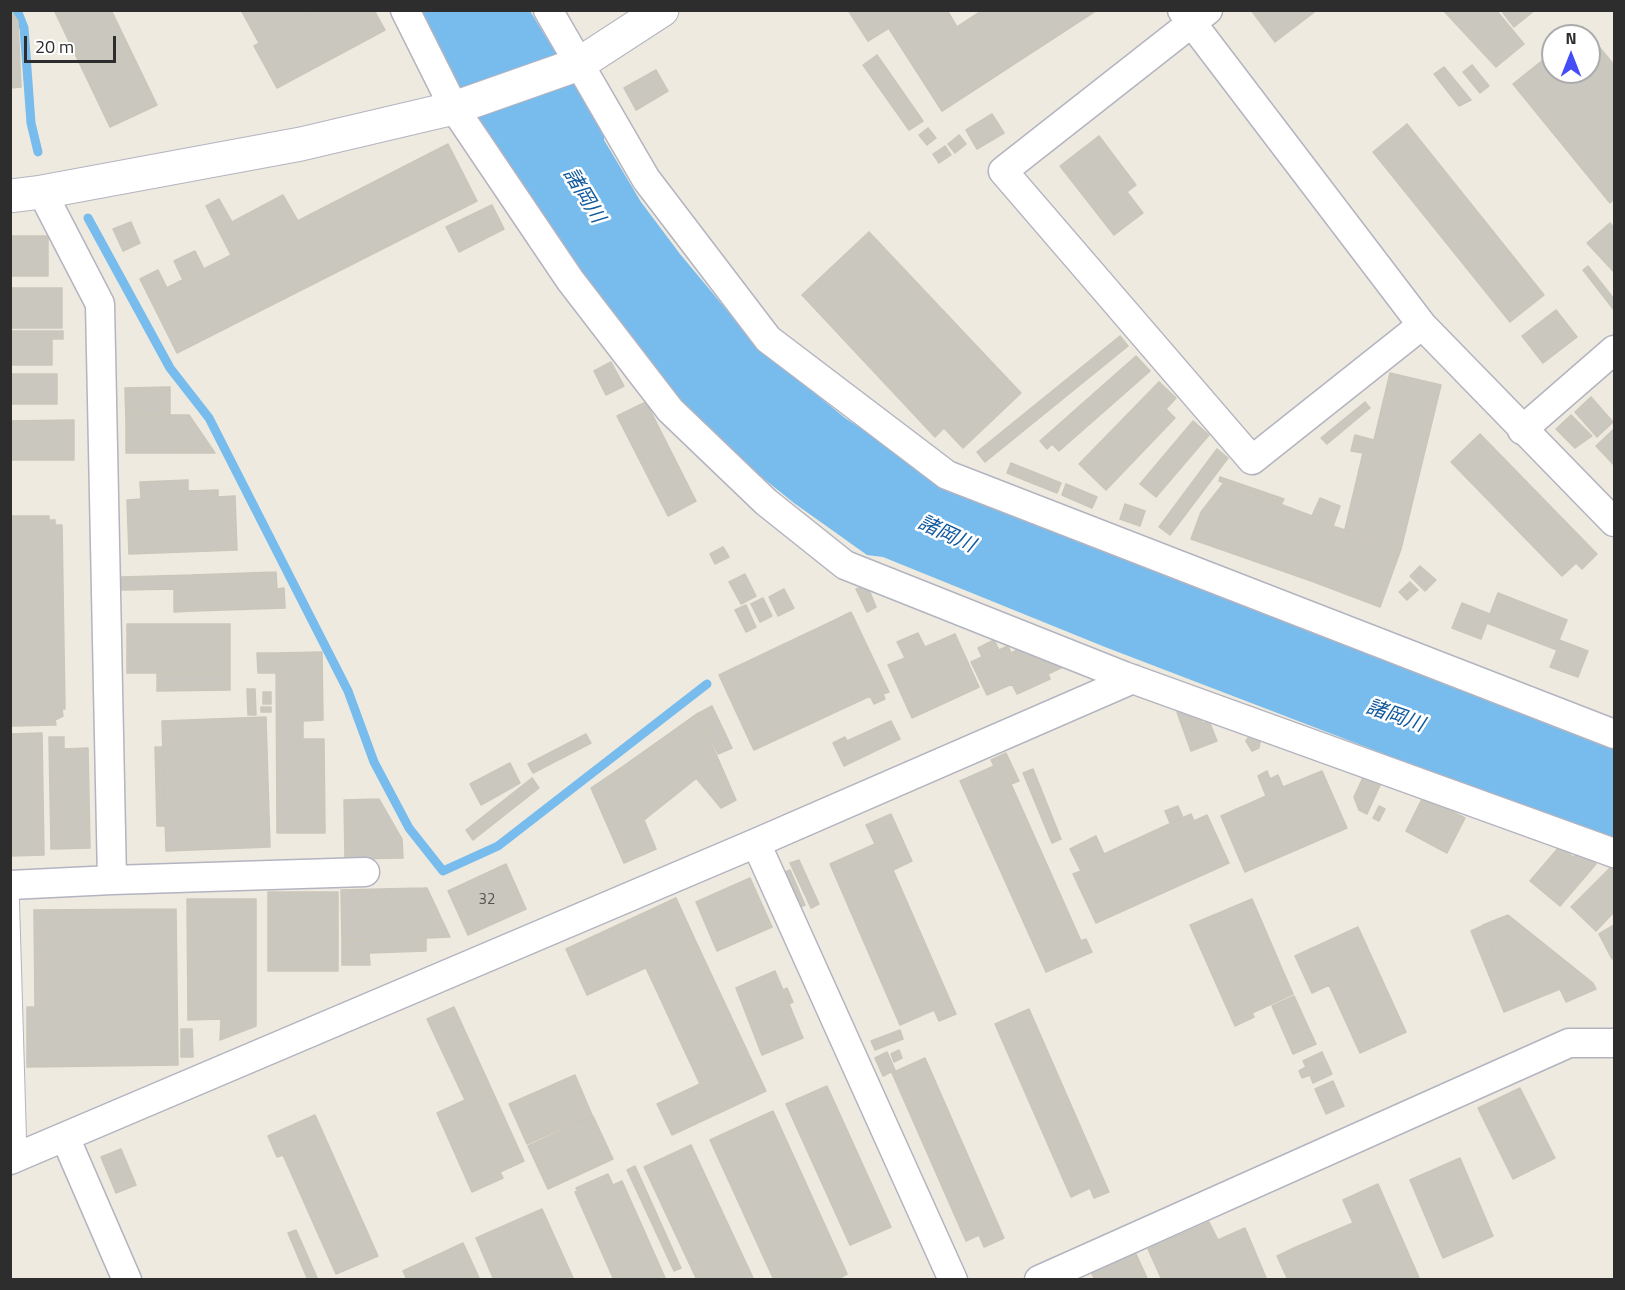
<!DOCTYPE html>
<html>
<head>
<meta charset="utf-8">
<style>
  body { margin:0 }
  #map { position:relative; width:1625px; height:1290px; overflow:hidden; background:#eeeae0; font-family:"Titillium Web",sans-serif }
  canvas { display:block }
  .frame { position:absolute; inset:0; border:12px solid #2d2d2d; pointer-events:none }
  .north { position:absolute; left:1541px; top:24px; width:60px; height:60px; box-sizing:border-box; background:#fff; border:2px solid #ababab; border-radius:50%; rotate:0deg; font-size:16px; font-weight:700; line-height:24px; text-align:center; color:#2d2d2d }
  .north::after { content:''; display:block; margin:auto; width:21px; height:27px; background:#454df6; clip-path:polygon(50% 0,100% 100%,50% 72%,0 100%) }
  .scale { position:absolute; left:24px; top:36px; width:92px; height:27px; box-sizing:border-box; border:3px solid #2d2d2d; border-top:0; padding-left:8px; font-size:18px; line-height:21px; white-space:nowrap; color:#2d2d2d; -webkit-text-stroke:4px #fff; paint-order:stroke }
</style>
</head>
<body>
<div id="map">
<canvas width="1625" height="1290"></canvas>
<div class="frame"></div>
<div class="north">N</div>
<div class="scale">20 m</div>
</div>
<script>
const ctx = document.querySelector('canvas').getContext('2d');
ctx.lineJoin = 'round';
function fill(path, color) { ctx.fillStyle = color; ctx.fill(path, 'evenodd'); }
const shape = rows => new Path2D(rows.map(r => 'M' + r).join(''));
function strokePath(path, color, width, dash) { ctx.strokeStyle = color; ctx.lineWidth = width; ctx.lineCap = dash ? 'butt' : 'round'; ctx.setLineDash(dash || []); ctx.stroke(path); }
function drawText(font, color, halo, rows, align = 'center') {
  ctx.font = font + ' "Titillium Web","Noto Sans JP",sans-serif'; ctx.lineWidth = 5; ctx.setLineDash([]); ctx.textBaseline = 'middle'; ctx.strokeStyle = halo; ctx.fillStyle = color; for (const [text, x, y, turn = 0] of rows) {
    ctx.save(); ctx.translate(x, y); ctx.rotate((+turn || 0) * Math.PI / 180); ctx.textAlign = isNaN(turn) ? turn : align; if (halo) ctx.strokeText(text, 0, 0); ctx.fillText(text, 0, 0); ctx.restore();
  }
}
fill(shape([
  [416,11,530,11,604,132,604,140,641,202,680,254,735,320,779,364,845,418,919,465,1614,740,1614,842,1105,647,883,557,867,555,794,503,728,450,651,372,482,130]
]), '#77bcec');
strokePath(shape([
  [17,10,24,28,31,123,38,152],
  [88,218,170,368,209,418,348,691,374,762,409,828,443,871,498,846,707,684]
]), '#77bcec', 9);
const building = shape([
  [10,10,18,21,21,87,10,88,10,10],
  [54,10,111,10,157,105,110,127,54,10],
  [241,10,319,10,259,43,241,10],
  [319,10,374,10,385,30,277,88,254,46,319,10],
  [848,10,877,10,889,28,868,41,848,10],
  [877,10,947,10,957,27,983,10,1097,10,942,111,877,10],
  [1251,10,1317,10,1275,42,1251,10],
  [1443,10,1496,10,1524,44,1496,67,1443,10],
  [1501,10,1535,10,1514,27,1501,10],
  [1583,27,1614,65,1614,199,1610,203,1513,84,1553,52,1553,72,1589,72,1589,36,1572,36,1583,27],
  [877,55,923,121,909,130,863,65,877,55],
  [1472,65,1489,86,1480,93,1463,72,1472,65],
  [1444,67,1471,100,1459,106,1434,74,1444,67],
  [656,70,668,91,636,110,624,88,656,70],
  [992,114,1004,133,977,149,966,130,992,114],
  [1407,124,1544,295,1510,322,1373,152,1407,124],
  [928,128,936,138,927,145,919,135,928,128],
  [959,135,966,144,955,153,948,144,959,135],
  [1099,136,1136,185,1127,192,1143,213,1114,235,1060,166,1099,136],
  [448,144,477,201,177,353,149,297,448,144],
  [945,146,951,155,939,163,933,154,945,146],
  [283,195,298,221,231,255,206,206,219,199,232,222,283,195],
  [492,205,504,229,459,252,446,227,492,205],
  [131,222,140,243,123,251,113,229,131,222],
  [1610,223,1614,228,1614,272,1587,243,1610,223],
  [869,232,1021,393,963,448,944,428,935,437,802,295,869,232],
  [10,236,48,236,48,276,10,276,10,236],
  [195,251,204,269,183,280,174,261,195,251],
  [1588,266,1614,299,1614,310,1583,270,1588,266],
  [158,270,167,288,149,297,140,279,158,270],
  [10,288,62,288,62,328,10,328,10,288],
  [1556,310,1577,337,1543,363,1522,336,1556,310],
  [10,331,63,331,63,339,52,339,52,365,10,365,10,331],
  [1120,336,1128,346,985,462,977,452,1120,336],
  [1136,356,1150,371,1059,451,1052,444,1047,449,1040,441,1136,356],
  [611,362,624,386,606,395,594,371,611,362],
  [1390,373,1441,385,1401,549,1345,529,1363,453,1351,451,1355,435,1374,440,1390,373],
  [10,374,57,374,57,404,10,404,10,374],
  [1159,382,1176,398,1166,409,1175,418,1106,490,1079,464,1159,382],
  [170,387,170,415,141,415,141,409,133,409,133,422,126,422,125,388,170,387],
  [1591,397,1613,422,1597,437,1575,412,1591,397],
  [646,402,696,501,668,516,617,416,646,402],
  [1365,402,1370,408,1327,444,1321,438,1365,402],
  [133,409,141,409,141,415,189,415,189,453,126,453,126,422,133,422,133,409],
  [189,415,215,453,189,453,189,415],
  [1571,415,1592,436,1575,448,1556,429,1571,415],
  [74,420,74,460,10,460,10,421,74,420],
  [1193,421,1209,435,1156,497,1140,484,1193,421],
  [1614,429,1614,462,1613,464,1596,446,1614,429],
  [1480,434,1597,554,1582,569,1576,563,1562,576,1451,462,1480,434],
  [1217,449,1228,458,1170,535,1159,527,1217,449],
  [1011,463,1061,483,1057,493,1007,473,1011,463],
  [1220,477,1284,499,1282,503,1219,481,1220,477],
  [188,480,188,491,218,490,218,497,235,496,237,550,129,554,127,500,141,499,140,482,188,480],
  [1066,484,1097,497,1092,508,1062,495,1066,484],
  [1223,484,1248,492,1236,527,1225,523,1217,548,1191,539,1201,512,1223,484],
  [1248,492,1312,516,1320,498,1340,506,1314,582,1217,548,1225,523,1236,527,1248,492],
  [1125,504,1145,511,1140,526,1120,519,1125,504],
  [10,516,49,516,49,520,55,520,55,525,62,525,65,709,62,709,63,716,55,720,56,725,10,726,10,516],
  [1333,526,1401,549,1380,607,1314,582,1333,526],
  [723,547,729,557,715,564,710,554,723,547],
  [1420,566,1436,580,1425,591,1410,576,1420,566],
  [276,572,277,589,284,588,285,608,193,611,192,575,276,572],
  [745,574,756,596,741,604,729,582,745,574],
  [192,575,193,611,174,612,174,589,122,590,121,577,192,575],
  [1410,582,1418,590,1407,600,1399,592,1410,582],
  [867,585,876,607,867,612,856,589,867,585],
  [784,589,794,608,778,616,769,597,784,589],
  [1498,593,1567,620,1559,640,1588,651,1578,677,1550,667,1557,650,1487,623,1481,639,1452,628,1462,603,1490,614,1498,593],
  [763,598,772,616,760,622,751,604,763,598],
  [746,605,756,627,746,632,735,610,746,605],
  [851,612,889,692,883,694,885,699,874,704,870,696,754,750,751,744,870,688,837,619,851,612],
  [837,619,870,688,751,744,719,675,837,619],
  [127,624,230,624,230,673,127,673,127,624],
  [918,633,925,647,955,634,979,687,912,718,888,665,905,658,897,642,918,633],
  [994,640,999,650,1008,646,1011,653,1030,644,1063,667,1048,674,1050,679,1017,694,1012,684,987,695,971,662,982,657,978,648,994,640],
  [322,652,323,720,303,721,303,739,324,739,325,833,277,833,276,653,322,652],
  [257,653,276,653,276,673,258,673,257,653],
  [157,673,230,673,230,690,157,691,157,673],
  [247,689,255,689,256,715,248,715,247,689],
  [263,692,271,692,271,704,263,704,263,692],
  [712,706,732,748,718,754,699,713,712,706],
  [261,707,271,707,271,712,261,712,261,707],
  [1186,708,1189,715,1198,712,1203,723,1209,721,1217,741,1191,751,1177,712,1186,708],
  [698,713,736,800,721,808,696,778,708,769,677,728,698,713],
  [266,717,270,847,166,851,162,721,266,717],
  [891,721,900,739,844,766,833,743,845,737,847,741,891,721],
  [677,728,708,769,644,820,622,767,677,728],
  [42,733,44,855,10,856,10,734,42,733],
  [586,734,591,743,533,773,528,764,586,734],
  [49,737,64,737,64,749,88,748,90,848,51,849,49,737],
  [1248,738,1260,742,1259,748,1252,751,1246,741,1248,738],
  [155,747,162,747,165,826,157,826,155,747],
  [1006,753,1019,781,1011,784,1081,941,1086,939,1092,952,1046,972,960,781,994,766,991,760,1006,753],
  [510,763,520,783,481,805,470,784,510,763],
  [622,767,656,849,624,863,591,788,622,767],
  [1033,769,1061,839,1052,843,1023,773,1033,769],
  [1267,771,1270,779,1278,775,1283,787,1322,771,1347,828,1245,872,1221,816,1266,796,1258,776,1267,771],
  [1365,773,1382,781,1367,814,1359,810,1354,797,1365,773],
  [532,778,539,788,473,840,466,830,532,778],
  [1423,797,1465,818,1447,853,1406,831,1423,797],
  [379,799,402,839,403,858,345,859,344,800,379,799],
  [1178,806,1183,818,1170,823,1165,811,1178,806],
  [1379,806,1385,809,1379,821,1373,818,1379,806],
  [891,814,912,861,893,870,956,1014,939,1021,934,1010,900,1025,830,864,875,844,866,825,891,814],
  [1191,814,1194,821,1207,815,1229,863,1096,923,1073,874,1081,871,1070,849,1096,836,1104,854,1191,814],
  [1560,846,1573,857,1580,850,1596,864,1560,906,1530,881,1560,846],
  [799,860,819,904,811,908,790,863,799,860],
  [506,864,526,909,468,935,448,891,506,864],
  [1611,867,1614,870,1614,912,1596,931,1571,907,1611,867],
  [790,870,805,905,792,910,778,875,790,870],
  [750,878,772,927,717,951,696,902,750,878],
  [424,888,427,888,450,937,426,938,424,888],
  [424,888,426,938,342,940,341,890,424,888],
  [268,892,338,892,338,971,268,971,268,892],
  [676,898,697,944,587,995,566,949,676,898],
  [187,899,256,899,256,1026,220,1040,221,1019,188,1020,187,899],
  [1252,899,1283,971,1222,997,1190,925,1252,899],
  [176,909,178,1065,27,1067,27,1007,35,1007,34,910,176,909],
  [1508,915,1593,983,1596,989,1566,1002,1560,989,1516,1007,1483,925,1508,915],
  [1614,925,1614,958,1612,959,1599,934,1614,925],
  [1482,926,1516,1007,1504,1012,1471,931,1482,926],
  [1358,927,1406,1032,1360,1053,1329,985,1312,993,1295,956,1358,927],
  [426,938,426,951,369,953,370,965,342,965,342,941,426,938],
  [697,944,766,1091,672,1135,657,1104,700,1084,646,968,697,944],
  [775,971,783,990,787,988,793,1002,789,1004,803,1038,762,1055,736,988,775,971],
  [1283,971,1293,994,1252,1013,1254,1017,1235,1026,1222,997,1283,971],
  [1294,996,1316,1044,1293,1054,1272,1006,1294,996],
  [454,1007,491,1088,465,1100,427,1019,454,1007],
  [1029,1009,1109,1192,1094,1198,1090,1188,1071,1197,995,1024,1029,1009],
  [181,1029,192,1029,193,1057,181,1057,181,1029],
  [900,1030,903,1039,875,1050,871,1041,900,1030],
  [899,1050,902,1058,894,1062,891,1054,899,1050],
  [887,1052,895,1070,883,1076,875,1058,887,1052],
  [1322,1052,1332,1074,1313,1083,1310,1075,1302,1078,1299,1071,1306,1067,1303,1061,1322,1052],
  [925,1058,1004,1238,984,1247,979,1235,966,1241,892,1073,925,1058],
  [575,1075,592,1115,527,1144,509,1104,575,1075],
  [1333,1081,1344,1106,1326,1114,1315,1089,1333,1081],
  [827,1086,891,1227,850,1245,786,1104,827,1086],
  [491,1088,524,1161,500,1172,503,1178,472,1192,437,1113,491,1088],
  [1520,1088,1555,1158,1513,1179,1478,1108,1520,1088],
  [773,1111,844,1267,817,1280,774,1280,710,1140,773,1111],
  [315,1115,378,1256,336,1274,283,1155,277,1157,268,1136,315,1115],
  [593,1116,613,1159,548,1189,528,1146,593,1116],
  [691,1145,754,1280,697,1280,644,1167,691,1145],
  [121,1149,136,1185,116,1193,101,1157,121,1149],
  [1460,1158,1493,1236,1443,1258,1410,1180,1460,1158],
  [635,1166,681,1268,674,1271,627,1170,635,1166],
  [608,1174,613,1185,622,1181,666,1280,614,1280,575,1192,578,1191,576,1188,608,1174],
  [1378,1184,1420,1280,1310,1280,1296,1247,1353,1223,1343,1200,1378,1184],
  [542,1209,574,1280,494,1280,476,1238,542,1209],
  [1209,1222,1218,1240,1245,1228,1267,1280,1162,1280,1148,1249,1209,1222],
  [296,1230,318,1280,308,1280,288,1233,296,1230],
  [463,1243,480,1280,407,1280,403,1271,463,1243],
  [1296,1247,1310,1280,1288,1280,1277,1256,1296,1247],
  [1135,1252,1148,1280,1095,1280,1091,1272,1135,1252],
  [844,1267,847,1274,836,1280,817,1280,844,1267]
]);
fill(building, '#cac8be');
strokePath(building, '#cac6ba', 1.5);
const lane = shape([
  [11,885,19,1156]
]);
const street = shape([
  [405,10,454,108,570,280,670,410,766,502,845,565,1124,676,1614,853],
  [548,10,646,179,768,339,947,475,1614,734],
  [1182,10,1422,325,1614,522],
  [1208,10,1003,171,1252,460,1422,325],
  [42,192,100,304,112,880,365,872],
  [1522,430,1614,350],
  [756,843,953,1280],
  [10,885,112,880],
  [65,1137,127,1280],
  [10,1160,756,843,1133,679],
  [1039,1280,1569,1043,1614,1043]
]);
const secondary = shape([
  [10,196,42,192,301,144,454,108,579,64,662,10]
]);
strokePath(lane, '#b3b4c0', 17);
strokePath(street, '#b3b4c0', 31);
strokePath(secondary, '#b3b4c0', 35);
strokePath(lane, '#fff', 15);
strokePath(street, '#fff', 28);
strokePath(secondary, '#fff', 33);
drawText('15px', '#545451', null, [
  ["32",487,900]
]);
drawText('italic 20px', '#11599d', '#fff', [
  ["諸岡川",583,196,59],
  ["諸岡川",946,535,25],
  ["諸岡川",1395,717,19]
]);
</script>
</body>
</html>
